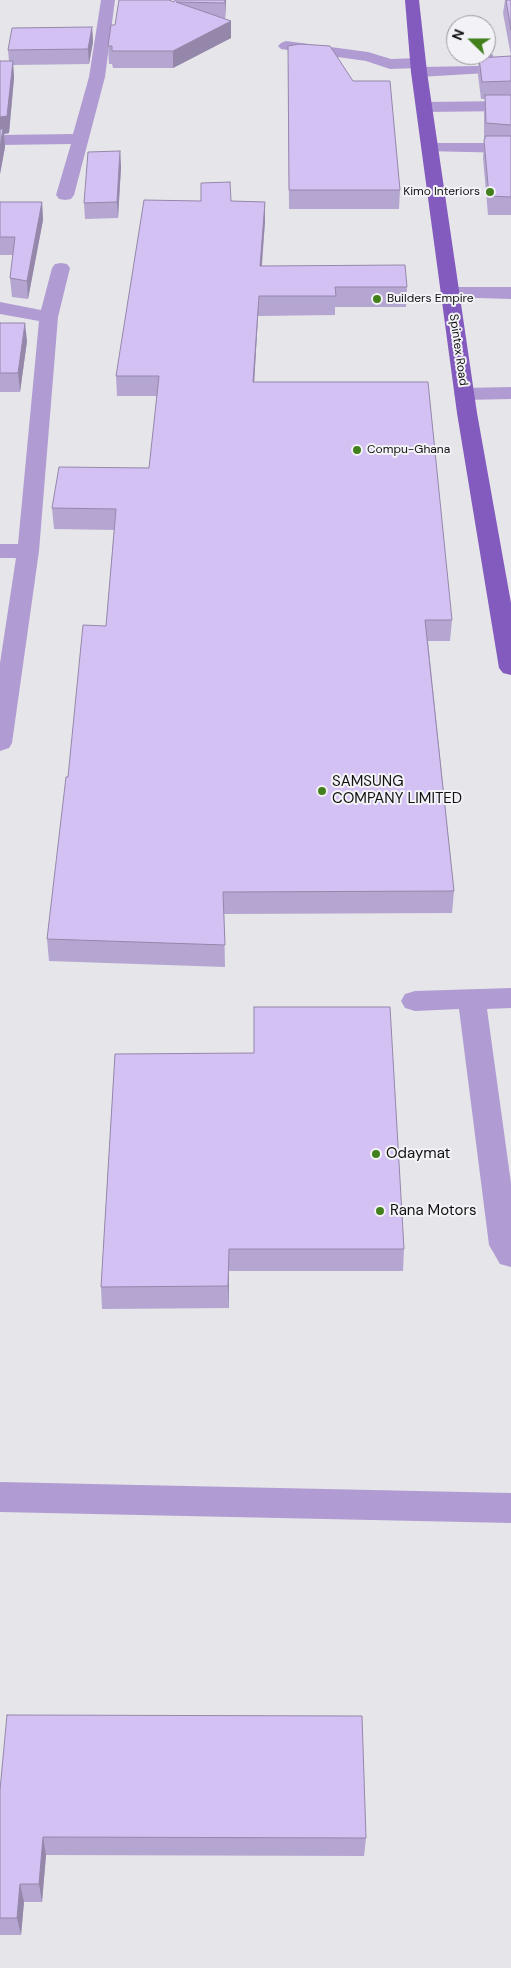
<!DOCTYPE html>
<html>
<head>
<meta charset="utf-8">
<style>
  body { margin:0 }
  #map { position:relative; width:511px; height:1968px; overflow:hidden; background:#e6e5e9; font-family:"DM Sans",sans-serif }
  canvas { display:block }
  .north { position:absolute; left:446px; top:15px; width:50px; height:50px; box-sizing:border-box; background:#f3f2f7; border:1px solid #99989c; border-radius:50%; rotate:292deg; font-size:14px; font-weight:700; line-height:20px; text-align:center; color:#121213 }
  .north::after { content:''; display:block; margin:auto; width:18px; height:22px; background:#42801d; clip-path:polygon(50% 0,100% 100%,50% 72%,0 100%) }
</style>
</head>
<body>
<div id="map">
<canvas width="511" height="1968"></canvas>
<div class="north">N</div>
</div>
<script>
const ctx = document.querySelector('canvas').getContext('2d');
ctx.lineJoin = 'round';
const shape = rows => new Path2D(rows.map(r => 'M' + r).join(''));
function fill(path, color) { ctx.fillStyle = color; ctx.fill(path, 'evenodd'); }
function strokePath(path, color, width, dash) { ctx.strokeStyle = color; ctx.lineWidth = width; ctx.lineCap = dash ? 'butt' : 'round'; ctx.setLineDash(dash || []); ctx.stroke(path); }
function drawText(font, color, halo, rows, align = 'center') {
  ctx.font = font + ' "DM Sans",sans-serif'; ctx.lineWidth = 4; ctx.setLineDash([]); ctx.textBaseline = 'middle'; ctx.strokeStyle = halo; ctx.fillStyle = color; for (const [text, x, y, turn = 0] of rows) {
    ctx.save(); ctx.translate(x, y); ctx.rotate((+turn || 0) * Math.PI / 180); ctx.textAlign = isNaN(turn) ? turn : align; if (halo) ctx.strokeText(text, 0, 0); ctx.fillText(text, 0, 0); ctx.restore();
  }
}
fill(shape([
  [101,0,115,0,105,77,74,195,71,199,65,200,59,199,56,195,71,144,0,145,0,135,73,134,89,77,101,0],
  [286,41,368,52,391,59,418,58,426,63,418,68,390,69,366,61,281,49,278,46,281,43,286,41],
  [486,51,493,55,496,65,487,73,419,77,411,72,419,67,478,66,480,64,477,55,486,55,486,51],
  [511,101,511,111,424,112,416,107,424,102,511,101],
  [430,143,511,143,511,153,424,151,422,148,424,145,430,143],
  [61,263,67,264,70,268,58,317,39,551,12,743,9,748,0,751,0,663,16,558,0,558,0,544,18,544,39,321,0,314,0,302,41,310,52,268,55,264,61,263],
  [451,287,511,287,511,299,445,297,442,293,445,289,451,287],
  [511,387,511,399,464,400,457,398,454,394,457,390,464,388,511,387],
  [511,988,511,1008,487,1009,511,1183,511,1267,500,1264,489,1245,459,1009,415,1011,405,1008,401,1001,405,994,415,991,511,988],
  [0,1482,511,1493,511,1523,0,1512,0,1482]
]), '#b09cd2');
fill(shape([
  [405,0,419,0,427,72,477,413,511,603,511,675,503,673,499,668,457,413,411,72,405,0]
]), '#835abd');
fill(shape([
  [175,0,226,0,225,19,231,38,173,68,113,68,112,64,109,64,108,46,115,25,174,2],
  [505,0,511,0,511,56,503,13],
  [92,27,93,42,89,64,13,65,14,78,9,133,4,134,5,147,0,174,0,61,9,61,8,50],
  [511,56,511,215,488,215,483,158,484,141,484,113,485,99,481,99,478,75,479,58],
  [288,63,400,190,399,209,289,209],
  [120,151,121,167,118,218,85,219,84,203],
  [231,201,265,202,265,221,262,266,407,287,406,307,335,307,335,315,258,316,254,382,452,620,450,641,428,641,454,891,452,913,224,914,225,967,49,961,47,939,68,777,106,626,114,530,54,529,52,508,149,468,157,396,117,396,116,376],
  [0,202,42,202,43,220,28,299,12,297,10,278,13,255,0,255],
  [0,323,27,341,20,392,0,392],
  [115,1054,404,1249,403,1271,229,1271,229,1308,102,1309,101,1287],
  [0,1790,366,1838,364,1856,46,1855,42,1902,24,1902,21,1935,0,1935]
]), '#b5a6d1');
fill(shape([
  [225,0,226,0,225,20],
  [231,21,231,38,173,68,173,51],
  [92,27,93,42,89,64,88,49],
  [13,61,14,78,9,133,4,134,5,147,0,174,0,117],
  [120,151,121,167,118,218,117,202],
  [42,202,43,220,28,299,27,281],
  [265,202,265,221,260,285,260,266],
  [259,296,258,316,253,402,253,382],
  [25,323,27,341,20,392,18,373],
  [229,1249,229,1308,228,1286],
  [43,1837,46,1855,42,1902,39,1884],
  [20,1884,24,1902,21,1935,17,1918]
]), '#9487aa');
const building = shape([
  [119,0,169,0,174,2,175,0,225,0,225,3,176,2,231,21,173,51,112,51,112,46,108,46,111,25,115,25,119,0],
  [506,0,511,0,511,30,506,0],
  [92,27,88,49,8,50,12,28,92,27],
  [300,44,330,46,353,81,390,81,400,190,289,190,288,46,300,44],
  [511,56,511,81,482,82,479,58,511,56],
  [0,61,13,61,7,116,0,117,0,61],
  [485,95,511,95,511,125,486,123,485,95],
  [0,129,3,129,0,148,0,129],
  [486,136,511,136,511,197,489,196,484,140,486,136],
  [120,151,117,202,84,203,88,152,120,151],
  [230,182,231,201,265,202,260,266,405,265,407,287,335,287,336,296,259,296,253,382,428,382,452,620,425,620,454,891,223,892,225,945,47,939,66,777,68,777,83,625,106,626,116,509,52,508,59,467,149,468,159,376,116,376,144,200,201,201,201,183,230,182],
  [0,202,42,202,27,281,10,278,15,237,0,237,0,202],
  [0,323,25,323,18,373,0,373,0,323],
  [254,1007,390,1007,404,1249,229,1249,228,1286,101,1287,115,1054,254,1053,254,1007],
  [7,1715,362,1716,366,1838,43,1837,39,1884,20,1884,17,1918,0,1918,0,1790,7,1715]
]);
fill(building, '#d3c1f3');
strokePath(building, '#9487aa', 1);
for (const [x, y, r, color] of [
  [490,192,5,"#42801d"],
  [377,299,5,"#42801d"],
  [357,450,5,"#42801d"],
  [322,791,5,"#42801d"],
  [376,1154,5,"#42801d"],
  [380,1211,5,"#42801d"]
]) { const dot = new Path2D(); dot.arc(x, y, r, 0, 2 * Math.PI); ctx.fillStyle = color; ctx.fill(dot); strokePath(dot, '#f3f2f7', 2); }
drawText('12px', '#121213', '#f3f2f7', [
  ["Kimo Interiors",480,192,"right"],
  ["Builders Empire",387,299],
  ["Compu-Ghana",367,450]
], 'left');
drawText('12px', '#121213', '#f3f2f7', [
  ["Spintex Road",458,350,82]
]);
drawText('15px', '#121213', '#f3f2f7', [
  ["SAMSUNG",332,782],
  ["COMPANY LIMITED",332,799],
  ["Odaymat",386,1154],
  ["Rana Motors",390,1211]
], 'left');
</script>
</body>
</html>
